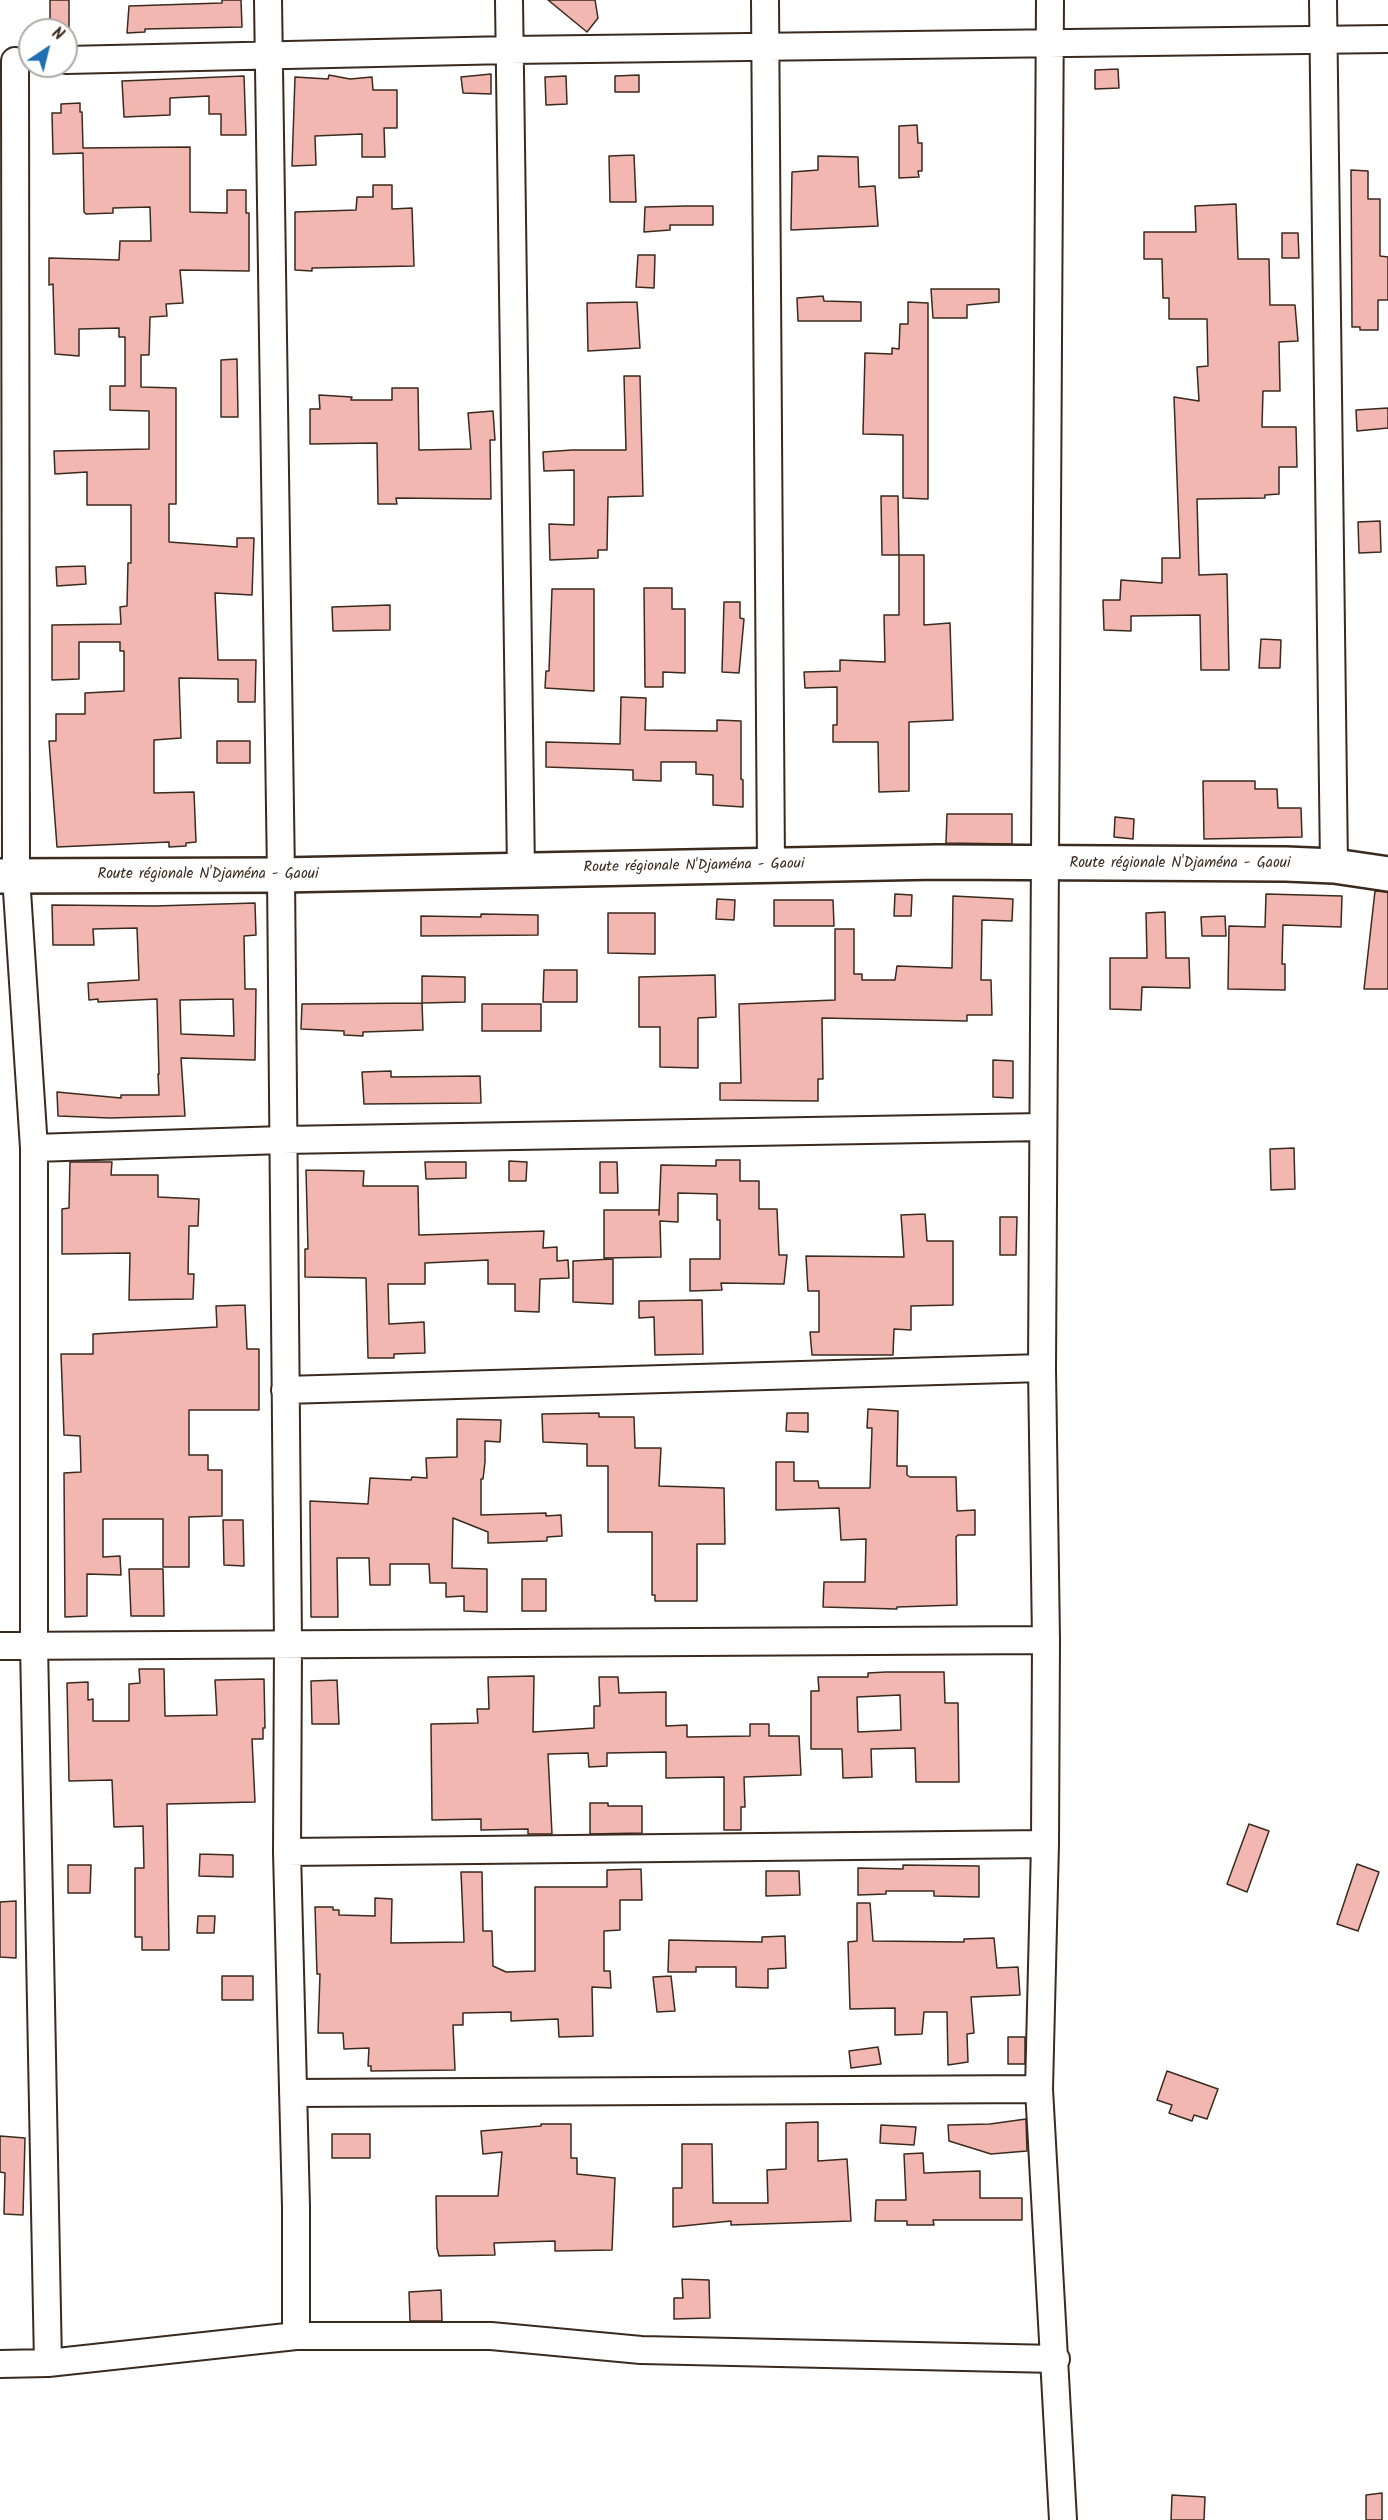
<!DOCTYPE html>
<html>
<head>
<meta charset="utf-8">
<style>
  body { margin:0 }
  #map { position:relative; width:1388px; height:2520px; overflow:hidden; background:#fff; font-family:Kalam,sans-serif }
  canvas { display:block }
  .north { position:absolute; left:18px; top:18px; width:60px; height:60px; box-sizing:border-box; background:#fff; border:2px solid #b1aaa5; border-radius:50%; rotate:35deg; font-size:16px; font-weight:700; line-height:24px; text-align:center; color:#3b2a1e }
  .north::after { content:''; display:block; margin:auto; width:21px; height:27px; background:#1f6fb2; clip-path:polygon(50% 0,100% 100%,50% 72%,0 100%) }
</style>
</head>
<body>
<div id="map">
<canvas width="1388" height="2520"></canvas>
<div class="north">N</div>
</div>
<script>
const ctx = document.querySelector('canvas').getContext('2d');
ctx.lineJoin = 'round';
function fill(path, color) { ctx.fillStyle = color; ctx.fill(path, 'evenodd'); }
const shape = rows => new Path2D(rows.map(r => 'M' + r).join(''));
function strokePath(path, color, width, dash) { ctx.strokeStyle = color; ctx.lineWidth = width; ctx.lineCap = dash ? 'butt' : 'round'; ctx.setLineDash(dash || []); ctx.stroke(path); }
function drawText(font, color, halo, rows, align = 'center') {
  ctx.font = font + ' Kalam,sans-serif'; ctx.lineWidth = 5; ctx.setLineDash([]); ctx.textBaseline = 'middle'; ctx.strokeStyle = halo; ctx.fillStyle = color; for (const [text, x, y, turn = 0] of rows) {
    ctx.save(); ctx.translate(x, y); ctx.rotate((+turn || 0) * Math.PI / 180); ctx.textAlign = isNaN(turn) ? turn : align; if (halo) ctx.strokeText(text, 0, 0); ctx.fillText(text, 0, 0); ctx.restore();
  }
}
const building = shape([
  [50,0,69,0,69,30,50,30,50,0],
  [222,0,241,0,242,27,145,29,145,32,127,33,129,6,222,3,222,0],
  [548,0,595,0,598,18,587,32,548,0],
  [1118,69,1119,88,1095,89,1095,70,1118,69],
  [491,74,491,94,463,93,461,77,491,74],
  [329,75,350,79,372,77,373,90,397,90,397,128,384,128,385,157,362,157,362,134,315,136,316,165,292,166,295,77,328,79,329,75],
  [639,75,639,92,615,92,615,76,639,75],
  [244,76,246,135,221,135,221,114,209,114,209,96,170,98,170,115,124,117,122,81,244,76],
  [566,76,567,104,546,105,545,77,566,76],
  [80,103,80,112,82,112,83,148,190,147,190,212,227,213,227,190,246,190,246,213,249,213,249,271,180,270,183,303,166,304,167,316,150,317,149,355,141,355,141,387,176,388,176,504,169,504,169,542,237,547,237,538,254,538,252,595,215,593,218,660,256,660,255,702,238,702,238,679,179,678,181,738,154,740,154,793,194,792,196,842,186,843,186,846,169,847,169,842,57,847,49,741,56,741,56,714,85,714,85,693,124,691,124,651,120,651,120,642,79,642,79,679,52,680,52,625,121,624,120,607,127,606,128,563,131,563,131,505,87,505,87,472,55,474,54,451,149,449,149,411,110,410,110,386,125,386,125,337,119,337,119,328,79,329,79,356,55,354,53,284,49,285,49,258,119,260,120,241,151,241,150,207,113,208,113,213,86,214,84,212,83,153,53,154,52,113,61,113,61,104,80,103],
  [917,125,918,143,922,143,922,171,918,171,919,177,899,178,899,126,917,125],
  [634,155,636,202,610,202,609,156,634,155],
  [818,156,858,157,859,187,875,186,878,226,791,230,792,172,818,170,818,156],
  [1351,170,1368,171,1368,199,1380,199,1380,256,1388,257,1388,300,1378,300,1378,330,1360,330,1360,327,1352,327,1351,170],
  [373,185,392,185,392,209,412,208,414,266,312,268,312,271,295,270,295,212,356,210,357,197,373,197,373,185],
  [1236,204,1238,259,1269,259,1270,305,1295,305,1298,341,1279,342,1280,391,1263,391,1262,427,1296,427,1297,467,1279,467,1279,494,1265,495,1265,498,1197,499,1199,575,1227,574,1229,670,1201,670,1200,615,1131,616,1131,631,1104,630,1103,600,1120,600,1121,580,1162,583,1162,558,1180,558,1174,397,1199,401,1197,367,1208,366,1207,319,1169,319,1169,298,1163,298,1162,259,1144,259,1144,232,1196,232,1195,206,1236,204],
  [686,206,713,206,713,225,670,225,670,230,644,232,645,207,686,206],
  [1282,233,1298,233,1299,258,1282,258,1282,233],
  [638,255,655,255,654,288,636,287,638,255],
  [931,289,999,289,999,302,967,305,967,318,933,318,931,289],
  [823,296,824,301,861,302,861,321,798,321,797,298,823,296],
  [637,302,640,348,588,351,587,303,637,302],
  [908,302,928,303,928,499,903,498,903,435,863,434,865,353,892,354,892,348,899,349,900,324,908,324,908,302],
  [237,359,238,417,221,417,221,360,237,359],
  [624,376,640,376,643,496,608,497,607,550,598,550,598,558,550,560,549,524,574,525,574,470,544,471,543,452,572,450,626,450,624,376],
  [392,388,418,388,419,450,471,449,468,413,493,411,495,440,490,440,491,499,396,498,397,504,378,504,377,443,310,444,310,409,320,409,319,395,352,397,351,400,392,400,392,388],
  [1388,408,1388,428,1357,431,1356,410,1388,408],
  [881,496,898,496,899,555,882,555,881,496],
  [1380,521,1381,552,1359,553,1358,522,1380,521],
  [899,555,924,555,924,625,950,623,953,720,909,722,909,791,879,792,878,742,833,742,833,725,837,725,837,687,805,688,804,672,840,671,840,660,885,662,884,615,899,615,899,555],
  [85,566,86,584,57,586,56,567,85,566],
  [644,588,672,588,672,609,685,609,685,673,663,672,663,687,645,687,644,588],
  [552,589,594,589,594,691,545,688,546,671,549,671,552,589],
  [724,602,740,602,740,618,744,619,739,673,722,672,724,602],
  [390,605,390,630,333,631,332,607,390,605],
  [1261,639,1281,640,1280,668,1259,668,1261,639],
  [621,697,646,698,645,730,717,731,717,720,741,721,741,779,743,780,743,807,713,805,713,775,696,774,696,762,661,762,661,781,633,780,633,770,546,767,546,742,620,744,621,697],
  [217,741,250,741,250,763,217,763,217,741],
  [1203,781,1255,781,1255,789,1277,789,1278,808,1301,808,1302,837,1204,839,1203,781],
  [947,814,1012,814,1012,844,946,843,947,814],
  [1115,817,1134,819,1133,839,1114,837,1115,817],
  [1375,891,1388,892,1388,989,1364,989,1375,891],
  [895,894,912,895,911,916,894,916,895,894],
  [1266,894,1342,896,1341,927,1283,925,1282,964,1285,964,1285,990,1228,989,1229,926,1265,927,1266,894],
  [953,896,1013,899,1012,921,982,920,981,980,991,980,992,1015,967,1015,967,1021,822,1018,823,1079,818,1079,818,1101,720,1100,720,1083,741,1083,739,1004,835,1000,835,929,854,929,854,974,862,974,862,980,895,980,897,966,952,968,953,896],
  [717,899,735,900,734,920,716,919,717,899],
  [774,900,833,900,834,926,774,926,774,900],
  [255,903,256,935,244,936,245,989,256,989,255,1060,181,1058,185,1116,110,1118,58,1116,57,1092,121,1098,121,1095,159,1095,158,1074,159,1074,157,999,98,1002,98,999,89,1000,88,983,139,980,137,928,93,929,94,945,53,945,52,905,155,906,255,903],
  [233,999,234,1036,181,1034,180,1000,233,999],
  [1165,912,1166,958,1189,958,1190,988,1142,987,1141,1010,1110,1009,1110,958,1147,958,1146,913,1165,912],
  [608,913,655,913,655,954,608,953,608,913],
  [481,914,538,915,538,935,421,936,421,916,481,917,481,914],
  [1225,916,1226,936,1202,936,1201,917,1225,916],
  [544,970,577,970,577,1002,543,1002,544,970],
  [715,975,716,1017,698,1018,698,1068,660,1067,660,1027,639,1027,639,977,715,975],
  [422,976,465,977,465,1002,422,1003,422,976],
  [422,1003,423,1030,363,1032,363,1036,344,1035,344,1031,301,1029,302,1004,422,1003],
  [482,1004,541,1004,541,1031,482,1031,482,1004],
  [993,1060,1013,1061,1013,1098,993,1097,993,1060],
  [391,1071,391,1077,480,1076,481,1103,364,1104,362,1072,391,1071],
  [1294,1148,1295,1189,1271,1190,1270,1149,1294,1148],
  [716,1160,740,1160,740,1181,759,1181,759,1209,777,1209,779,1255,787,1255,784,1284,721,1283,722,1290,690,1291,690,1259,720,1259,720,1220,717,1220,717,1194,678,1193,678,1222,660,1221,661,1257,604,1258,604,1210,659,1210,659,1215,661,1165,716,1166,716,1160],
  [509,1161,527,1162,526,1181,509,1181,509,1161],
  [70,1162,112,1162,111,1175,158,1175,158,1197,199,1199,198,1226,189,1226,188,1274,194,1274,193,1299,129,1300,130,1253,62,1254,62,1209,69,1208,70,1162],
  [425,1162,466,1162,466,1178,426,1179,425,1162],
  [600,1162,617,1162,618,1193,600,1193,600,1162],
  [306,1170,364,1171,363,1186,418,1186,419,1235,544,1231,543,1248,557,1247,557,1261,568,1260,569,1278,540,1279,539,1312,515,1311,515,1284,488,1284,488,1260,425,1263,425,1284,388,1284,389,1324,424,1322,425,1353,394,1354,394,1358,368,1358,366,1278,305,1277,305,1249,308,1249,306,1170],
  [925,1214,927,1241,953,1241,953,1305,911,1306,911,1330,894,1329,893,1355,812,1355,810,1332,819,1332,819,1291,808,1291,806,1256,904,1257,901,1215,925,1214],
  [1000,1217,1017,1217,1016,1255,1000,1255,1000,1217],
  [613,1259,613,1304,573,1302,573,1261,613,1259],
  [702,1300,703,1354,655,1355,654,1317,639,1318,639,1301,702,1300],
  [245,1305,247,1349,259,1349,259,1410,189,1410,189,1455,208,1455,208,1470,222,1470,222,1516,189,1517,189,1567,163,1567,163,1519,103,1519,103,1557,120,1556,121,1575,87,1574,87,1616,65,1617,64,1473,81,1472,80,1436,64,1435,61,1354,93,1354,93,1334,217,1327,216,1306,245,1305],
  [868,1409,898,1411,897,1466,907,1466,907,1475,910,1477,956,1477,957,1511,975,1510,975,1535,958,1535,956,1537,957,1605,897,1607,897,1609,823,1607,824,1582,865,1582,866,1539,841,1540,839,1508,776,1510,776,1462,794,1462,794,1481,818,1481,819,1488,870,1488,872,1428,867,1428,868,1409],
  [599,1413,599,1417,634,1417,635,1448,661,1448,659,1486,724,1488,725,1544,697,1544,697,1601,655,1601,655,1595,652,1595,652,1532,608,1532,608,1466,587,1466,587,1444,543,1442,542,1414,599,1413],
  [787,1413,808,1413,808,1432,786,1431,787,1413],
  [457,1419,501,1420,500,1442,485,1441,485,1462,483,1479,481,1479,481,1515,546,1513,546,1516,561,1515,562,1536,547,1537,547,1541,488,1543,488,1532,453,1518,452,1568,487,1569,487,1612,464,1611,464,1596,446,1597,446,1583,430,1583,429,1564,390,1564,390,1585,370,1585,369,1558,337,1558,338,1617,311,1617,310,1501,368,1504,370,1478,411,1480,412,1477,427,1478,426,1458,457,1457,457,1419],
  [223,1520,243,1520,244,1566,224,1565,223,1520],
  [129,1569,163,1569,164,1616,131,1616,129,1569],
  [522,1579,546,1579,546,1611,522,1611,522,1579],
  [139,1669,164,1669,165,1716,217,1715,215,1680,264,1679,265,1728,263,1728,263,1739,252,1739,255,1802,167,1804,169,1950,142,1950,142,1937,135,1937,135,1868,144,1868,143,1826,114,1827,112,1780,69,1781,67,1683,88,1682,88,1700,93,1699,93,1721,129,1721,129,1684,140,1683,139,1669],
  [886,1672,944,1672,945,1703,958,1703,959,1782,916,1782,915,1748,871,1749,872,1777,843,1778,842,1749,811,1749,811,1691,819,1691,818,1677,868,1677,868,1673,886,1672],
  [900,1695,901,1730,858,1732,857,1697,900,1695],
  [534,1676,533,1732,594,1728,594,1706,600,1706,599,1677,618,1677,619,1693,666,1692,666,1726,687,1725,687,1737,750,1736,750,1724,769,1724,769,1736,799,1736,801,1775,744,1777,745,1807,741,1807,741,1830,724,1830,724,1777,666,1778,666,1752,607,1753,607,1766,589,1767,588,1753,548,1754,552,1834,528,1834,528,1829,481,1830,481,1819,432,1820,431,1724,478,1723,477,1709,489,1709,488,1677,534,1676],
  [337,1680,339,1724,312,1724,311,1681,337,1680],
  [590,1803,608,1803,608,1806,642,1806,642,1833,590,1834,590,1803],
  [1249,1824,1269,1831,1247,1892,1227,1884,1249,1824],
  [200,1854,233,1855,233,1877,199,1876,200,1854],
  [1357,1864,1379,1872,1358,1931,1337,1924,1357,1864],
  [68,1865,91,1865,90,1893,68,1893,68,1865],
  [903,1865,979,1866,979,1897,934,1896,934,1891,886,1891,886,1894,858,1895,858,1868,903,1869,903,1865],
  [641,1869,642,1900,620,1900,620,1930,604,1931,604,1971,610,1971,611,1988,592,1987,593,2036,559,2037,558,2019,511,2021,511,2012,463,2013,463,2025,453,2025,455,2070,371,2071,371,2066,368,2066,369,2048,344,2049,343,2033,318,2033,320,1974,317,1974,315,1907,333,1907,333,1910,339,1910,339,1915,375,1916,375,1898,392,1899,391,1943,464,1942,461,1872,482,1872,483,1931,492,1931,493,1966,506,1972,535,1971,535,1887,607,1887,607,1870,641,1869],
  [766,1871,799,1871,800,1895,766,1896,766,1871],
  [16,1901,16,1958,0,1957,0,1902,16,1901],
  [857,1903,870,1903,873,1941,964,1942,964,1939,994,1938,997,1968,1018,1967,1020,1995,971,1997,974,2033,967,2034,968,2062,948,2065,947,2012,924,2012,922,2034,895,2035,895,2008,850,2009,848,1942,857,1941,857,1903],
  [198,1916,215,1916,214,1933,197,1933,198,1916],
  [785,1936,786,1968,768,1969,768,1988,736,1987,736,1967,696,1967,696,1972,668,1972,669,1940,762,1942,762,1937,785,1936],
  [222,1976,253,1976,253,2000,222,2000,222,1976],
  [671,1976,675,2011,657,2012,653,1977,671,1976],
  [1008,2037,1025,2037,1025,2064,1008,2064,1008,2037],
  [878,2047,881,2064,851,2068,849,2051,878,2047],
  [1167,2071,1218,2089,1207,2119,1194,2115,1192,2121,1169,2113,1172,2105,1157,2100,1167,2071],
  [1026,2119,1027,2151,991,2154,949,2141,948,2125,990,2124,1026,2119],
  [818,2122,818,2161,847,2159,851,2221,731,2225,731,2221,673,2227,673,2188,682,2188,682,2144,712,2144,713,2203,768,2203,767,2170,786,2169,786,2123,818,2122],
  [541,2124,571,2124,571,2158,577,2158,577,2174,615,2178,612,2250,555,2251,555,2241,494,2243,495,2255,439,2256,437,2248,436,2196,498,2196,502,2152,483,2154,481,2131,541,2126,541,2124],
  [881,2125,916,2127,914,2145,880,2143,881,2125],
  [332,2134,370,2134,370,2158,332,2158,332,2134],
  [0,2136,25,2138,23,2215,4,2214,5,2173,0,2172,0,2136],
  [923,2153,924,2173,980,2171,980,2198,1022,2198,1022,2220,933,2220,934,2225,907,2225,907,2221,875,2221,876,2200,906,2200,904,2154,923,2153],
  [682,2279,709,2280,710,2318,674,2319,674,2298,683,2298,682,2279],
  [441,2290,442,2321,410,2321,409,2292,441,2290],
  [1382,2493,1382,2520,1366,2520,1366,2495,1382,2493],
  [1172,2495,1205,2497,1204,2520,1171,2520,1172,2495]
]);
fill(building, '#f2b7b0');
strokePath(building, '#3b2a1e', 1.5);
const minor = shape([
  [268,0,281,875,288,1643,287,1852,296,2207,296,2336],
  [509,0,521,871],
  [765,0,771,865],
  [1050,0,1042,1368,1046,1640,1045,1844,1039,2089,1063,2520],
  [1323,0,1334,866],
  [66,60,509,50,1388,39],
  [15,61,16,876,34,1148,34,1644,48,2363],
  [34,1148,283,1140,1043,1127],
  [285,1390,1042,1368],
  [0,1646,1046,1640],
  [287,1852,1045,1844],
  [293,2093,1039,2089],
  [0,2364,48,2363,296,2336,491,2336,641,2350,1056,2359]
]);
const tertiary = shape([
  [0,876,281,875,937,862,1286,864,1334,866,1388,874]
]);
strokePath(minor, '#3b2a1e', 30);
strokePath(tertiary, '#3b2a1e', 38);
strokePath(minor, '#fff', 26);
strokePath(tertiary, '#fff', 33);
drawText('15px', '#3b2a1e', '#fff', [
  ["Route régionale N'Djaména - Gaoui",1180,864],
  ["Route régionale N'Djaména - Gaoui",694,867,-1],
  ["Route régionale N'Djaména - Gaoui",208,875]
]);
</script>
</body>
</html>
